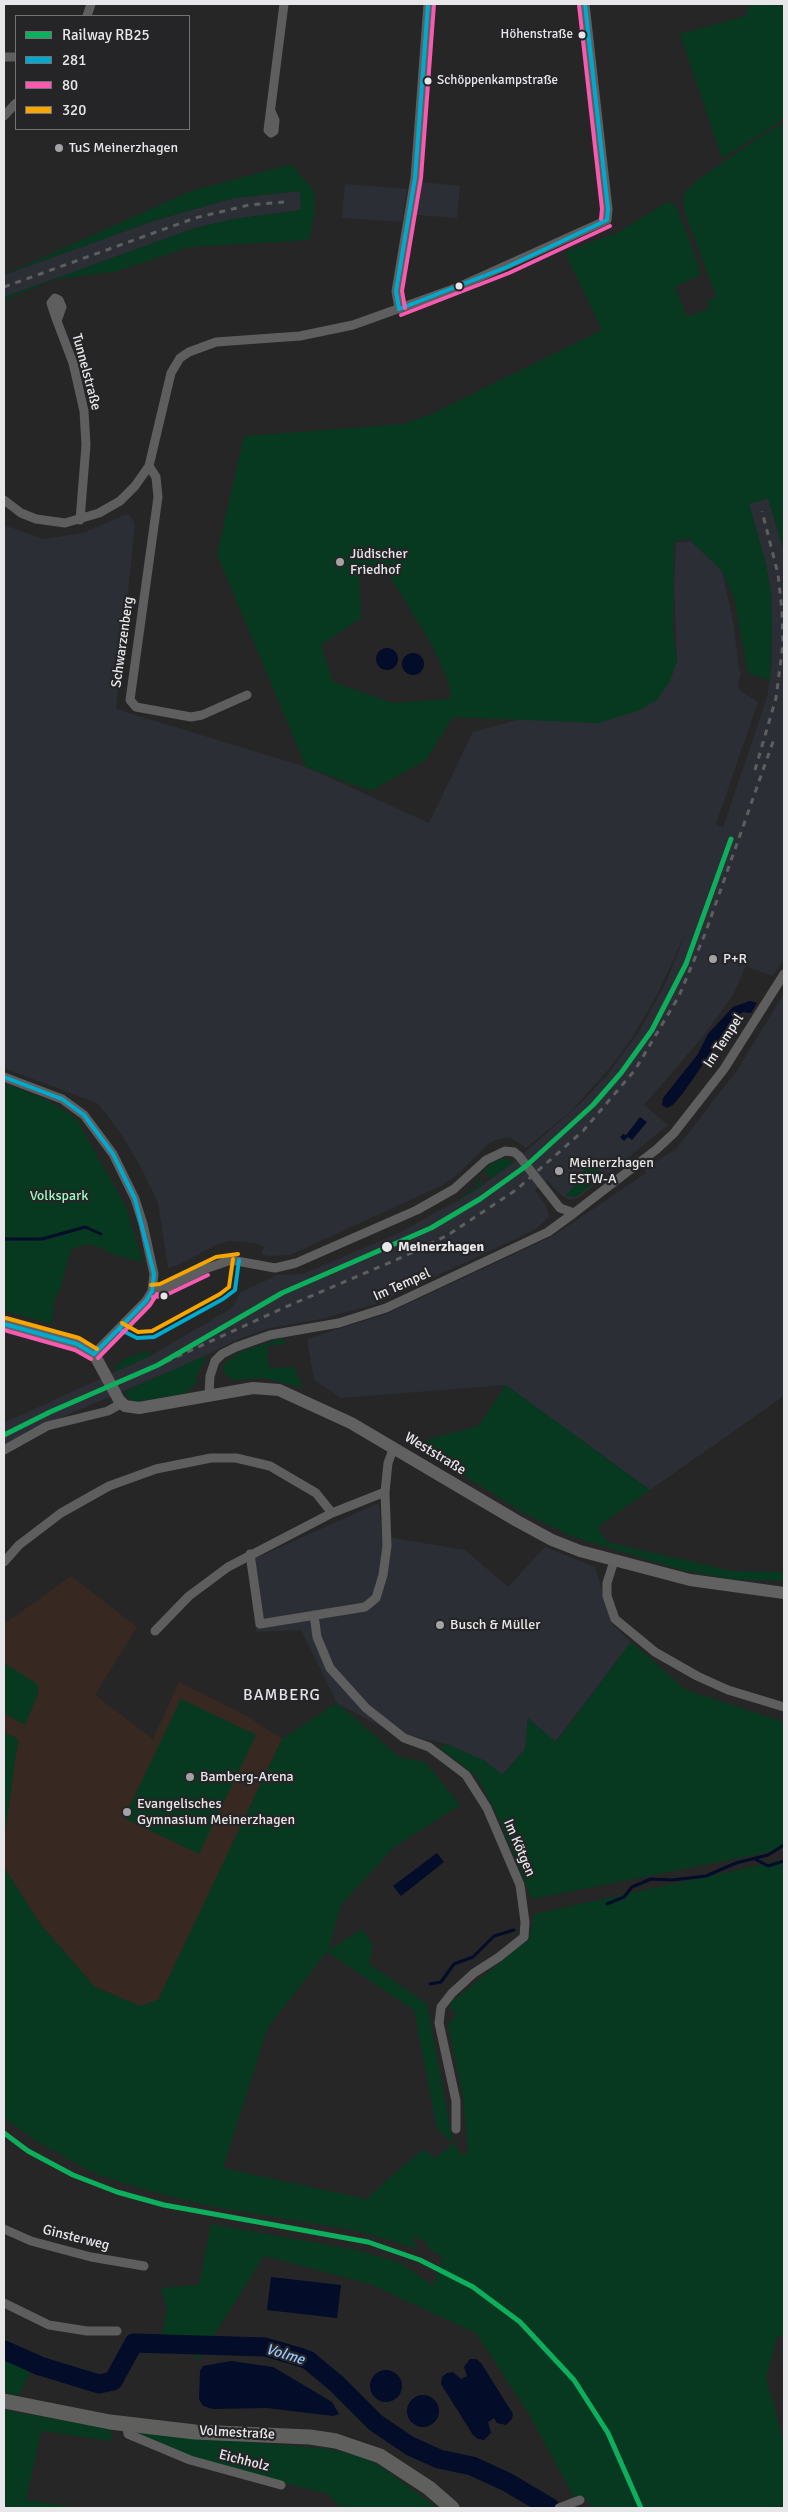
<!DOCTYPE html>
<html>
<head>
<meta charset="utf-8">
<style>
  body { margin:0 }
  #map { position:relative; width:788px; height:2512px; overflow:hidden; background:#262627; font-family:Signika,sans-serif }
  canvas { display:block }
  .frame { position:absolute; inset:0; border:5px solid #e7e7e9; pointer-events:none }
  .legend { position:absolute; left:15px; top:15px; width:175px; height:115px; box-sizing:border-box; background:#252528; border:1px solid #737375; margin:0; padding:6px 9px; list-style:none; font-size:15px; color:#e7e7e9 }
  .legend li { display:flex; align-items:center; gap:10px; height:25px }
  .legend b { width:25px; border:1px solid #737375 }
</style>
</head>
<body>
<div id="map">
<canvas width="788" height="2512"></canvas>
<div class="frame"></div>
<ul class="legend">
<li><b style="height:6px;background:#0daf5c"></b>Railway RB25</li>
<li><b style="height:6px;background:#00a9ce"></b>281</li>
<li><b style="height:6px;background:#f75aaf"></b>80</li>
<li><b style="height:6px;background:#f7a600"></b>320</li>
</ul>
</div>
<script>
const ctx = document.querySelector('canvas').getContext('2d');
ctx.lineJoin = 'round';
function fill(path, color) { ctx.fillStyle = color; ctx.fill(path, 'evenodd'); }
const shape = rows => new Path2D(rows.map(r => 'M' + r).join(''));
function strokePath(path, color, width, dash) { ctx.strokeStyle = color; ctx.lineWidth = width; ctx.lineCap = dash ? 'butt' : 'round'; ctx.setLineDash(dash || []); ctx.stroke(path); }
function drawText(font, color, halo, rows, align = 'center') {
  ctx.font = font + ' Signika,sans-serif'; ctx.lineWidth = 4.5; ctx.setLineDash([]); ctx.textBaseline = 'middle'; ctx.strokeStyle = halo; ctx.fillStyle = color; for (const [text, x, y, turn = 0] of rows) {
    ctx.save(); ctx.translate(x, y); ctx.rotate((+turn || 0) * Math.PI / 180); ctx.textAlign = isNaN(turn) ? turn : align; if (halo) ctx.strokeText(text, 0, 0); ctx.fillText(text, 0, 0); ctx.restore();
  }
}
fill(shape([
  [422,182,460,186,457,218,403,214,402,222,342,218,345,184,407,189,403,214,415,215],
  [300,191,302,210,234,219,195,228,4,297,4,275,153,221,234,198],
  [768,498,784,551,784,959,773,976,746,966,733,995,705,1034,644,1105,668,1125,578,1198,570,1200,561,1195,547,1180,535,1190,546,1206,549,1217,537,1228,518,1238,373,1305,321,1319,270,1328,236,1340,199,1359,48,1423,4,1446,4,1423,6,1422,152,1355,232,1308,240,1293,277,1275,303,1274,401,1232,474,1191,514,1162,583,1101,608,1074,638,1033,665,985,687,930,658,993,632,1038,609,1069,572,1110,526,1148,510,1137,496,1140,488,1144,456,1176,441,1186,290,1255,268,1256,261,1254,264,1247,256,1243,229,1241,216,1245,178,1265,168,1268,158,1203,141,1167,119,1131,104,1111,97,1103,4,1068,4,525,44,539,83,533,127,514,131,517,135,524,116,709,306,767,429,823,473,732,521,719,599,723,677,661,674,584,676,543,691,541,722,571,733,621,739,670,741,674,738,684,740,691,758,702,716,824,723,828,767,697,772,664,771,594,766,564,749,504],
  [784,993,784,1396,650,1490,506,1385,341,1398,314,1380,307,1339,386,1314,553,1236,646,1173,644,1169,676,1149,738,1069],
  [379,1503,382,1536,465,1550,508,1587,545,1547,595,1567,613,1625,631,1642,555,1742,528,1718,525,1749,502,1775,485,1761,447,1744,389,1731,337,1703,301,1630,256,1632,247,1562]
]), '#2c2e35');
fill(shape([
  [71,1576,137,1627,95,1695,153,1739,179,1682,247,1716,282,1739,159,2000,140,2006,95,1987,41,1925,4,1867,4,1839,18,1739,4,1732,4,1624]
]), '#372822');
fill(shape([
  [750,4,784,4,784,119,722,158,680,34,746,16],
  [784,123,784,551,768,498,749,504,766,564,771,594,772,631,770,680,748,673,734,597,722,571,691,541,693,532,690,538,674,541,673,631,677,661,670,681,657,700,640,710,599,723,453,717,426,760,371,791,306,767,217,554,244,436,403,424,432,414,602,330,565,252,617,233,669,201,676,206,697,261,700,275,675,287,687,317,710,308,707,301,716,296,685,213,683,198,686,191,699,179,764,134],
  [384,566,434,649,449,683,451,699,392,703,333,682,321,645,361,618,359,569],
  [289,165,292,165,314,191,315,211,309,240,189,247,114,272,56,279,4,300,4,297,195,228,234,219,301,210,300,191,234,198,153,221,4,275,191,191],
  [4,1083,45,1099,76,1118,126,1207,143,1262,111,1254,102,1248,87,1244,71,1249,60,1290,54,1300,52,1324,4,1311],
  [501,1158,514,1162,474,1191,452,1205,479,1184,474,1178,476,1177,483,1184,491,1178,484,1169],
  [588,1159,603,1174,601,1177,576,1197,565,1196,576,1184],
  [283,1338,285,1344,267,1346,269,1368,294,1367,303,1388,264,1378,232,1380,222,1371,225,1363,242,1351],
  [147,1351,152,1355,115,1372,115,1366,129,1357],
  [207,1355,195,1379,198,1382,185,1393,137,1402,130,1399,124,1392],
  [506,1385,650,1490,597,1527,607,1542,732,1571,784,1572,784,1581,738,1580,681,1570,571,1536,522,1512,417,1446,432,1438,478,1426],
  [631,1642,686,1690,784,1722,784,1849,532,1899,496,1813,477,1777,439,1747,447,1744,485,1761,503,1775,525,1749,528,1718,556,1742],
  [4,1663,36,1683,38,1687,38,1694,25,1725,4,1713],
  [181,1699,256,1735,199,1854,124,1818],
  [337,1703,399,1757,425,1762,460,1805,394,1847,341,1905,328,1951,362,1929,373,1945,369,1964,427,2004,453,2143,461,2154,465,2156,468,2149,463,2096,448,2025,456,2015,449,2004,529,1939,534,1914,784,1860,784,2336,777,2337,766,2378,784,2443,784,2508,593,2508,585,2498,575,2499,529,2414,476,2333,370,2284,264,2256,197,2362,192,2339,162,2337,167,2309,161,2288,199,2285,211,2224,357,2250,401,2263,433,2286,443,2256,431,2251,424,2240,411,2236,418,2249,358,2231,214,2207,153,2192,96,2174,36,2141,4,2118,4,1867,41,1925,95,1987,140,2006,158,2000,282,1739],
  [327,1952,414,2010,437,2128,453,2143,435,2159,423,2149,366,2199,223,2168,268,2027],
  [4,1732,18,1739,4,1839],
  [4,2350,35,2364,18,2396,4,2392],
  [4,2410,111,2429,112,2441,41,2431,26,2500,81,2508,4,2508],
  [132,2432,330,2449,365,2458,383,2468,437,2508,341,2508,328,2494,219,2467]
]), '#073920');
fill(shape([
  '376 659a11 11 0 1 1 22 0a11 11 0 1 1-22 0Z',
  '402 664a11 11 0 1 1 22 0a11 11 0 1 1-22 0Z',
  [750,1001,757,1003,751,1013,743,1012,736,1017,683,1093,673,1105,667,1108,662,1105,663,1098,698,1054,708,1034,733,1007],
  [640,1117,647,1122,632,1140,628,1137,624,1141,620,1137,623,1134,626,1135],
  [437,1853,444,1862,401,1896,393,1886],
  [271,2277,341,2285,337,2318,267,2310],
  [470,2359,476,2359,481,2363,513,2414,512,2419,506,2425,497,2423,494,2418,488,2422,491,2433,484,2440,478,2439,473,2435,441,2384,442,2377,447,2373,453,2372,461,2379,467,2376,464,2367],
  [231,2361,273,2367,332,2402,339,2414,333,2416,267,2408,213,2409,203,2406,199,2399,200,2371,203,2366],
  '370 2386a16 16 0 1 1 32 0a16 16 0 1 1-32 0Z',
  '407 2411a16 16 0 1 1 32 0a16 16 0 1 1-32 0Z'
]), '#030c28');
strokePath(shape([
  [4,1239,42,1239,85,1227,101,1234],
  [755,1859,768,1866,784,1861],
  [607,1904,624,1897,632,1887,651,1879,672,1880,706,1876,736,1863,768,1855,784,1845],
  [430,1984,441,1982,454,1964,473,1957,494,1936,514,1930]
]), '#030c28', 3);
strokePath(shape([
  [4,2350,40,2366,99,2384,113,2381,134,2343,265,2347,296,2356,308,2360,337,2384,376,2423,410,2446,439,2459,472,2466,507,2482,551,2508]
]), '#030c28', 19);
strokePath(shape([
  [87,16,91,4],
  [4,57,16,57],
  [271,111,275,120,274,131,271,133,268,130,284,4],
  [4,116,16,103],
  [399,309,396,291,415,178,428,4],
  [57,321,62,307,59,300,55,298,51,303,57,321,73,363,84,411,86,445,80,520],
  [149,466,156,477,158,497,130,700,136,707,191,717,202,715,247,695],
  [4,500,21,513,36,519,65,523,99,513,120,501,135,486,149,466,171,373,180,358,189,352,216,342,300,336,353,325,456,288,607,220,608,209,585,4],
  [4,1077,62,1099,84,1115,113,1154,135,1199,143,1224,154,1274,152,1291,146,1301,94,1354],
  [152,1291,162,1290,205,1269,231,1260,275,1268,296,1263,417,1210,454,1189,486,1160,505,1151,514,1152,519,1156,560,1208,574,1213],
  [209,1395,210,1376,215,1361,222,1354,236,1347,270,1335,339,1323,386,1308,548,1232,574,1213,657,1149,674,1133,724,1069,784,974],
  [4,1450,47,1426,108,1411,122,1403],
  [250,1554,260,1624,365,1607,376,1598,383,1575,387,1546,385,1492,388,1463,394,1447],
  [614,1561,607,1583,607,1596,615,1619,655,1652,697,1676,728,1690,784,1707],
  [4,1562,19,1545,61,1513,109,1486,156,1469,211,1458,236,1458,270,1466,316,1493,332,1513],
  [314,1615,317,1637,330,1668,366,1708,404,1738,429,1747,466,1775,487,1808,520,1885,525,1922,524,1937,499,1957,474,1973,452,1993,441,2007,439,2023,456,2101,456,2129],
  [155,1631,189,1596,228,1567,332,1513,385,1492],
  [4,2229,31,2241,91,2257,144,2266],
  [4,2303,49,2325,87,2331,117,2331],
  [126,2423,128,2434,190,2460,281,2485],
  [559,2508,580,2500]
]), '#5e5e5e', 9);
strokePath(shape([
  [4,1324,87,1348,94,1354,119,1400,125,1406,139,1408,253,1388,279,1390,351,1423,517,1521,552,1540,580,1551,690,1580,784,1593]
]), '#616161', 12);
strokePath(shape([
  [4,2401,110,2422,195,2432,310,2437,336,2441,380,2456,429,2488,452,2508]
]), '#5f5f5e', 15);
strokePath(shape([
  [4,287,195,218,249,205,284,202],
  [755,770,776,698,783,644,782,611,778,574,762,511],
  [133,1377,283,1308,405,1256,448,1235,516,1190,583,1131,635,1070,679,996,705,934,774,739]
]), '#5f5e5f', 3, [6, 6]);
strokePath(shape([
  [585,4,608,209,607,220],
  [399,309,396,291,415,178,428,4],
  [399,309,507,267,607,220],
  [4,1077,62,1099,84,1115,113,1154,135,1199,154,1274,152,1291,146,1301,94,1354],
  [4,1324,77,1344,94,1354],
  [119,1329,137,1338,154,1337,223,1299,235,1290,239,1260]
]), '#00a9ce', 4);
strokePath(shape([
  [579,5,602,209,601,219],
  [405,308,402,291,421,178,434,4],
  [401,315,509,273,610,226],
  [153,1297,164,1296,208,1275],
  [4,1330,75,1350,91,1359],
  [98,1358,150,1305,157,1294]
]), '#f75aaf', 4);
strokePath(shape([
  [151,1285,160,1284,216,1257,238,1254],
  [6,1318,79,1338,97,1349],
  [122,1323,138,1332,152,1331,220,1294,229,1287,233,1259]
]), '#f7a600', 4);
strokePath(shape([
  [4,1435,50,1412,158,1365,282,1293,431,1228,480,1199,526,1166,593,1105,621,1073,652,1030,686,964,731,839],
  [4,2133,28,2151,73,2175,117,2192,164,2205,368,2242,420,2260,473,2287,520,2322,574,2380,608,2433,641,2508]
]), '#0daf5c', 5);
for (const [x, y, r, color] of [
  [582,35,4.5,"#e7e7e9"],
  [428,81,4.5,"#e7e7e9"],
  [59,148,5,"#a3a3a5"],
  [459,286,4.5,"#e7e7e9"],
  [340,562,5,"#a3a3a5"],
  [713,959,5,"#a3a3a5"],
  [559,1171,5,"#a3a3a5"],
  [387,1247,6,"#e7e7e9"],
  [164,1296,4.5,"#e7e7e9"],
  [440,1625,5,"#a3a3a5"],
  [190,1777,5,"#a3a3a5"],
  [127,1812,5,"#a3a3a5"]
]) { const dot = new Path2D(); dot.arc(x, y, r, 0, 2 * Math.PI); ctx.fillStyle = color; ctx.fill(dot); strokePath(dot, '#252528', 2); }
drawText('13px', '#e7e7e9', '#252528', [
  ["Höhenstraße",573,35],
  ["Schöppenkampstraße",437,81,"left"]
], 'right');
drawText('14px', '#e7e7e9', '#252528', [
  ["TuS Meinerzhagen",69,148],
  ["Jüdischer",350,554],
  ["Friedhof",350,570],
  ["P+R",723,959],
  ["Meinerzhagen",569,1163],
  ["ESTW-A",569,1179],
  ["Busch & Müller",450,1625],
  ["Bamberg-Arena",200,1777],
  ["Evangelisches",137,1804],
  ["Gymnasium Meinerzhagen",137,1820]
], 'left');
drawText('14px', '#e7e7e9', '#252528', [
  ["Tunnelstraße",86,372,75],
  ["Schwarzenberg",123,642,-82],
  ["Im Tempel",724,1041,-57],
  ["Im Tempel",402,1285,-24],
  ["Weststraße",435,1454,31],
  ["Im Kötgen",519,1848,67],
  ["Ginsterweg",76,2238,14],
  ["Volmestraße",237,2433,3],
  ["Eichholz",244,2461,14]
]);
drawText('14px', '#a1fbc0', '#252528', [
  ["Volkspark",59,1196]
]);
drawText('bold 14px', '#e7e7e9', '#252528', [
  ["Meinerzhagen",398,1247]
], 'left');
drawText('italic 15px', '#9ac4fa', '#252528', [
  ["Volme",285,2355,17]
]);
ctx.letterSpacing = '1px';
drawText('16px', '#e3e4e7', '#252528', [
  ["BAMBERG",282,1696]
]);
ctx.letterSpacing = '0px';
</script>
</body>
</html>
